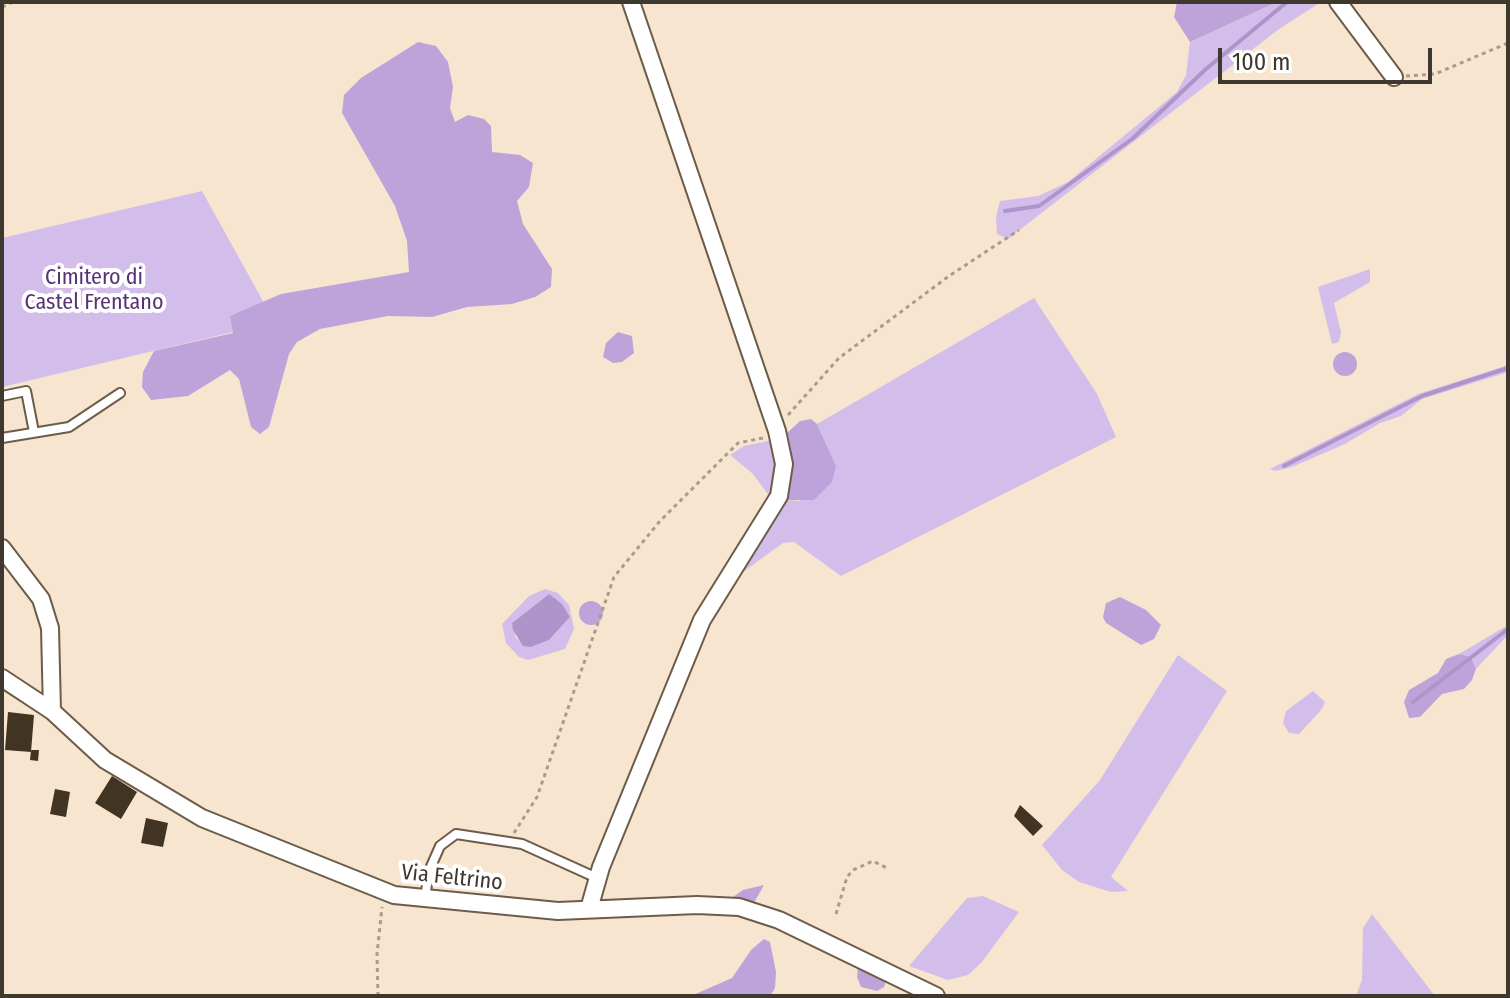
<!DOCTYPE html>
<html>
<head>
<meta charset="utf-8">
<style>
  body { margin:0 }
  #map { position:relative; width:1510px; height:998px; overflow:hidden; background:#f7e5cf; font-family:"Fira Sans Condensed",sans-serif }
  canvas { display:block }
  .frame { position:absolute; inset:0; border:4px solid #3f382f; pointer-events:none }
  .scale { position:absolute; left:1218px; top:48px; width:214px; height:36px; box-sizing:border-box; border:4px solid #3f382f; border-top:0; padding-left:10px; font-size:24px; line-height:28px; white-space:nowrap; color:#3f382f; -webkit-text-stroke:6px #fff; paint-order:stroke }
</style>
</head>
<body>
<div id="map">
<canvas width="1510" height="998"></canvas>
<div class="frame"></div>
<div class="scale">100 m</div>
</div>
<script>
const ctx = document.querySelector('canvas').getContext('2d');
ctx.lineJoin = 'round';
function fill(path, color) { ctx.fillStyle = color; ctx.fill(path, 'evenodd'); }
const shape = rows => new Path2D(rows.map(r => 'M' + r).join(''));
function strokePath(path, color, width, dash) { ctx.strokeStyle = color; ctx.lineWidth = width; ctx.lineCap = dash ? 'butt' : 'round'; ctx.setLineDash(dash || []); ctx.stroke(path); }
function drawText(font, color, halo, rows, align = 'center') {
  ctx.font = font + ' "Fira Sans Condensed",sans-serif'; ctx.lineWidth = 8; ctx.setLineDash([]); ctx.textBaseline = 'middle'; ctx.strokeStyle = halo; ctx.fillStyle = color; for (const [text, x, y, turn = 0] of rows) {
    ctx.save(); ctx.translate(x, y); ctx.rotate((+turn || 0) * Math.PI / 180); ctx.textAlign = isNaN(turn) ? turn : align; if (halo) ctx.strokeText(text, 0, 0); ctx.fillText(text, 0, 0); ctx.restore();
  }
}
fill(shape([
  [1277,2,1321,2,1279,29,1008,239,997,234,996,217,1000,201,1038,196,1068,182,1177,92,1186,75,1190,42],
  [202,191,264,303,230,316,233,332,2,387,2,238],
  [1370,269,1370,282,1334,303,1341,332,1339,342,1332,344,1318,287],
  [1034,298,1097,394,1116,437,841,576,794,542,783,543,729,582,786,500,800,501,836,466,817,424],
  [1508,365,1508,372,1422,399,1401,416,1380,423,1345,444,1292,467,1275,471,1270,469,1418,394],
  [777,439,782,472,773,501,753,474,730,455,744,446],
  [545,589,558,593,569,605,574,629,565,649,528,660,519,657,506,643,502,624,529,596],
  [549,594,570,617,549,640,531,647,516,638,512,623],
  [1508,625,1508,635,1476,669,1471,657,1459,654],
  [1178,655,1227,691,1111,877,1128,891,1111,892,1079,882,1062,870,1042,845,1100,780],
  [1313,691,1325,702,1322,709,1299,734,1289,733,1283,723,1286,711],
  [983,896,1019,912,981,963,968,975,948,980,909,966,967,898],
  [1372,914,1435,996,1356,996,1362,980,1363,928]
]), '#d3beeb');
fill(shape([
  [1177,2,1277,2,1190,42,1174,17],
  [418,42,436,46,448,62,453,87,450,108,455,122,468,115,484,119,491,126,492,152,520,155,533,163,529,187,517,201,523,224,552,269,551,287,535,297,512,304,467,307,432,317,388,316,320,329,297,342,289,354,269,427,260,434,251,427,239,379,230,370,188,396,151,400,142,387,143,372,154,351,233,333,230,316,281,294,409,272,407,241,395,206,342,113,344,95,361,78],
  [618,332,632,336,634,353,622,362,613,363,603,357,606,343],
  '1333 364a12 12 0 1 1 24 0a12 12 0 1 1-24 0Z',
  [811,419,817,424,836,466,832,482,814,500,786,500,792,475,787,433,800,421],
  [1120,597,1146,610,1161,625,1154,639,1141,645,1106,623,1103,617,1106,603],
  '579 613a12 12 0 1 1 24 0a12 12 0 1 1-24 0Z',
  [1459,654,1471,657,1476,669,1472,680,1464,689,1442,694,1420,717,1409,718,1404,702,1409,690,1438,673,1446,659],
  [764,885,751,908,726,902,743,890],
  [764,939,770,942,776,972,775,988,770,996,691,996,732,978,751,950],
  [858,966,887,978,884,987,877,991,861,987,857,977]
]), '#bea3db');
fill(shape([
  [549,594,562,604,570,617,549,640,531,647,523,646,513,630,512,623]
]), '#ae94ca');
strokePath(shape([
  [1005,211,1039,206,1132,139,1206,69,1287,2],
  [1284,466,1422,396,1508,368],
  [1413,702,1508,629]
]), '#ae94ca', 4);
fill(shape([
  [8,712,34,715,31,752,5,750],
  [31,750,39,750,38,761,30,760],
  [112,776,137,792,121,819,95,803],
  [55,789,70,792,66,817,50,814],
  [1020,805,1043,826,1033,836,1014,816],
  [146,818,168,823,163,847,141,843]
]), '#423422');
const service = shape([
  [2,396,26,391,34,432],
  [2,438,69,427,120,393],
  [425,898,429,871,440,846,456,834,522,844,597,878]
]);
const minor = shape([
  [1338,2,1394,77],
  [2,548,41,599,50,628,52,711],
  [2,678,52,711,105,760,202,818,394,895,558,911,697,905,739,907,779,920,936,996],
  [589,909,601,867,702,620,779,496,784,464,777,431,631,2]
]);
strokePath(service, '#6c5c49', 12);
strokePath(minor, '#6c5c49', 20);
strokePath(shape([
  [2,7,13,2],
  [1406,76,1435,74,1508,43],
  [788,415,839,358,949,276,1019,230],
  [514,833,537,797,614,577,660,521,738,443,763,438],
  [836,914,847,877,853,870,873,861,889,869],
  [378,996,377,954,382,907]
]), '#a99c8b', 3, [4, 4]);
strokePath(service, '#fff', 8);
strokePath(minor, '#fff', 16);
drawText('22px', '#573376', '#fff', [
  ["Cimitero di",94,278],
  ["Castel Frentano",94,303]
]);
drawText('22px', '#3f382f', '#fff', [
  ["Via Feltrino",452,878,6]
]);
</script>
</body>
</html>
